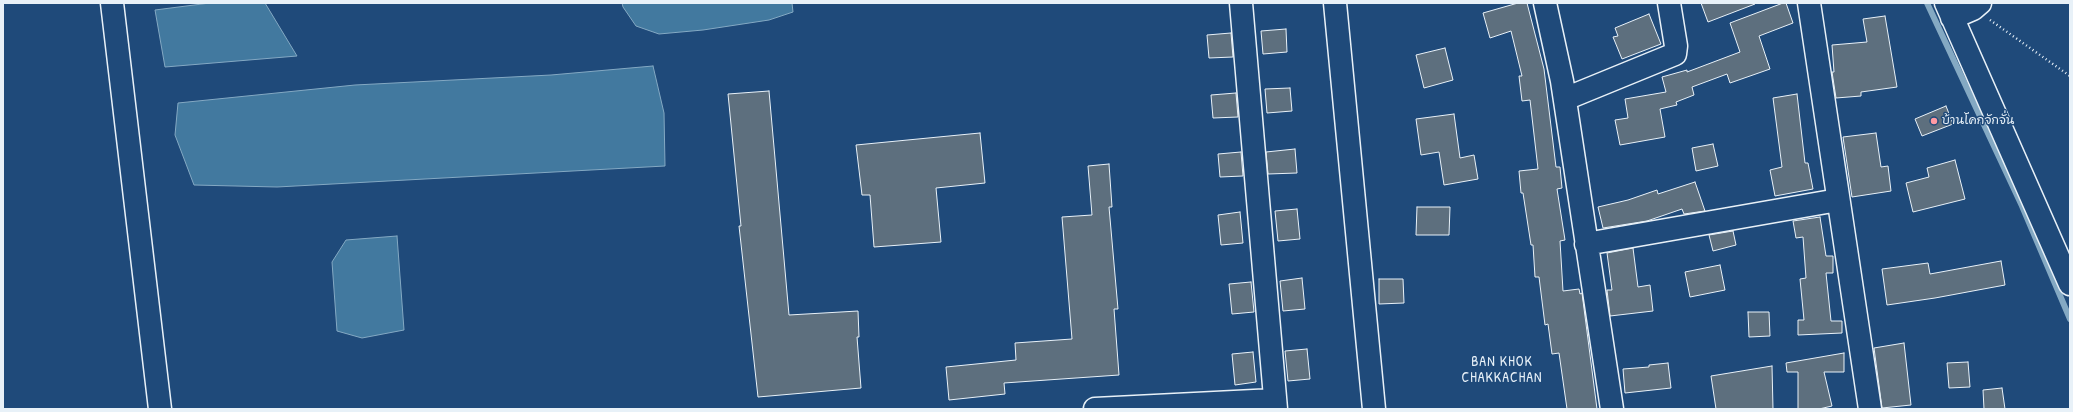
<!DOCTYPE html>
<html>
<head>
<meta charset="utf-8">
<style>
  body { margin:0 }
  #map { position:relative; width:2073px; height:412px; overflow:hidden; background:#1f4a7a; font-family:"Patrick Hand",sans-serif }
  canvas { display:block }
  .frame { position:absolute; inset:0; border:4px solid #e8f1f8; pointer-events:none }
</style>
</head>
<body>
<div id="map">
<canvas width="2073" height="412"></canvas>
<div class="frame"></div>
</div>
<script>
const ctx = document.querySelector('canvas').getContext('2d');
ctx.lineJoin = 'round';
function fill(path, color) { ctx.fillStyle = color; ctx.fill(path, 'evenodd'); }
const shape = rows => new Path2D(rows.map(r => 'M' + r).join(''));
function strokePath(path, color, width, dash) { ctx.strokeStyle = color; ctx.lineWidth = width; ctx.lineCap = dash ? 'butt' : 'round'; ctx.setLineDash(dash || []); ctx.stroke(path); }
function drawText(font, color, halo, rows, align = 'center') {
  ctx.font = font + ' "Patrick Hand","Playpen Sans Thai",sans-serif'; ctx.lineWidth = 3; ctx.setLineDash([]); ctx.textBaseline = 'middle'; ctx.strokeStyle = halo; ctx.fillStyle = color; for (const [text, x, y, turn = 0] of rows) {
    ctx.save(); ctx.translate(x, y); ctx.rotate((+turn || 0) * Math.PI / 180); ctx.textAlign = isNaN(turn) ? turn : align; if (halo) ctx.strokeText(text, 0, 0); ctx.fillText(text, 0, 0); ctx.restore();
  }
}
const water = shape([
  [210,3,265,3,297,56,165,67,155,10,210,3],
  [622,3,792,3,793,12,769,20,703,30,659,34,636,26,623,7,622,3],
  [653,66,664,113,665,166,277,187,194,185,175,135,178,103,355,85,551,75,653,66],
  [397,236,404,330,362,338,337,331,332,262,346,240,397,236]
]);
fill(water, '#42799f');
strokePath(water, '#84a9c3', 1);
strokePath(shape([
  [1927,3,2022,206,2070,319]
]), '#84a9c3', 6);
const building = shape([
  [1518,3,1527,3,1544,69,1556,167,1560,167,1562,188,1557,189,1565,240,1560,241,1563,291,1579,289,1580,294,1582,293,1597,409,1567,409,1559,353,1552,354,1548,324,1545,325,1539,277,1535,277,1533,245,1531,245,1523,193,1521,193,1519,171,1538,169,1530,100,1522,101,1519,76,1522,76,1511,31,1490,38,1483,13,1518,3],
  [1701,3,1754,3,1755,4,1708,22,1701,3],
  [1783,3,1786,3,1793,23,1759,36,1770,69,1730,83,1727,74,1692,87,1694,95,1676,102,1677,105,1660,109,1665,137,1620,145,1615,120,1628,118,1625,99,1666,92,1662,77,1687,70,1687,72,1740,52,1730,23,1783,3],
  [1649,14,1661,44,1622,59,1613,37,1618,36,1615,28,1649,14],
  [1885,16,1897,87,1861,92,1861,96,1836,98,1832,72,1834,72,1832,45,1867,42,1863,19,1885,16],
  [1286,29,1287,52,1263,54,1261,31,1286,29],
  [1231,33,1233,57,1209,58,1207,35,1231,33],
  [1445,48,1453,80,1424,88,1416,55,1445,48],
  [1290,88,1292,111,1267,113,1265,89,1290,88],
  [769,91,789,315,858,311,859,337,857,337,861,388,758,397,739,226,741,226,728,94,769,91],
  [1236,93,1238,117,1213,118,1211,95,1236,93],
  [1797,94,1805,163,1808,163,1813,189,1775,196,1770,170,1782,167,1773,98,1797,94],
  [1946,106,1953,124,1922,136,1915,119,1946,106],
  [1454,114,1460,158,1474,155,1478,179,1444,185,1439,152,1421,155,1416,119,1454,114],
  [980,133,985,183,936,188,941,242,874,247,870,195,862,195,856,145,980,133],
  [1876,133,1881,167,1888,166,1891,191,1852,197,1843,137,1876,133],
  [1713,144,1718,166,1696,171,1692,148,1713,144],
  [1295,149,1297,173,1268,174,1266,152,1295,149],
  [1241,152,1243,176,1220,177,1218,154,1241,152],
  [1955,160,1965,199,1913,212,1906,183,1929,177,1927,168,1955,160],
  [1109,164,1112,207,1109,207,1118,309,1114,309,1119,375,1004,383,1005,394,949,400,946,367,1016,360,1015,343,1072,339,1062,217,1092,215,1088,166,1109,164],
  [1695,182,1705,211,1684,214,1682,209,1647,221,1603,228,1598,207,1628,200,1657,190,1658,194,1695,182],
  [1417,207,1450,207,1449,235,1416,235,1417,207],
  [1297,209,1300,239,1278,241,1275,211,1297,209],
  [1240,212,1243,243,1221,245,1218,215,1240,212],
  [1820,217,1826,256,1833,256,1833,273,1826,273,1831,321,1842,321,1842,333,1798,335,1798,320,1804,320,1800,279,1806,278,1803,237,1796,238,1793,221,1820,217],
  [1733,231,1736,245,1713,251,1709,235,1733,231],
  [1633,248,1638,287,1650,285,1653,311,1610,316,1607,290,1612,290,1607,253,1633,248],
  [2001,261,2005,285,1935,298,1887,305,1882,269,1928,263,1930,274,2001,261],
  [1720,265,1725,290,1690,297,1685,272,1720,265],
  [1302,278,1305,309,1283,311,1280,281,1302,278],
  [1379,279,1403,279,1404,303,1379,304,1379,279],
  [1251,282,1254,312,1232,314,1229,284,1251,282],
  [1748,312,1769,312,1770,336,1749,337,1748,312],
  [1904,343,1911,405,1882,408,1874,348,1904,343],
  [1307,349,1310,379,1288,381,1285,351,1307,349],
  [1253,352,1256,382,1235,385,1232,354,1253,352],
  [1844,353,1844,372,1824,372,1832,406,1819,409,1798,409,1798,372,1787,372,1786,363,1844,353],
  [1968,362,1970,387,1949,388,1947,363,1968,362],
  [1668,363,1671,388,1625,393,1623,369,1649,367,1649,365,1668,363],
  [1772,366,1773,409,1716,409,1711,376,1772,366],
  [2002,388,2005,409,1984,409,1983,390,2002,388]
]);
fill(building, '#5d6f7e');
strokePath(building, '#e8f1f8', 1);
const minor = shape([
  [112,3,160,409],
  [1241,3,1276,409],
  [1335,3,1374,409],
  [1545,3,1562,81,1612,409],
  [1809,3,1870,409],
  [1946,3,2070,284],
  [1952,18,1973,9,1980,3],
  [1565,99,1675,54,1676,46,1669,3],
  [1586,244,1838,200],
  [1095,409,1274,400]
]);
strokePath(minor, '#e8f1f8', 25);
strokePath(shape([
  [1990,20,2070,76]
]), '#e8f1f8', 2.5, [1, 3]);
strokePath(minor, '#1f4a7a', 22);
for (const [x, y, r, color] of [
  [1934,121,4,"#ff9aa2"]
]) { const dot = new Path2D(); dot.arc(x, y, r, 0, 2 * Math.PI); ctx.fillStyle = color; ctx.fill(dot); strokePath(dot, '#1f4a7a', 1.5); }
drawText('12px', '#e8f1f8', '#1f4a7a', [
  ["บ้านโคกจักจั่น",1942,121]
], 'left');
ctx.letterSpacing = '1px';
drawText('14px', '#e8f1f8', '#1f4a7a', [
  ["BAN KHOK",1502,362],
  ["CHAKKACHAN",1502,378]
]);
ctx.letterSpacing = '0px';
</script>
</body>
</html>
